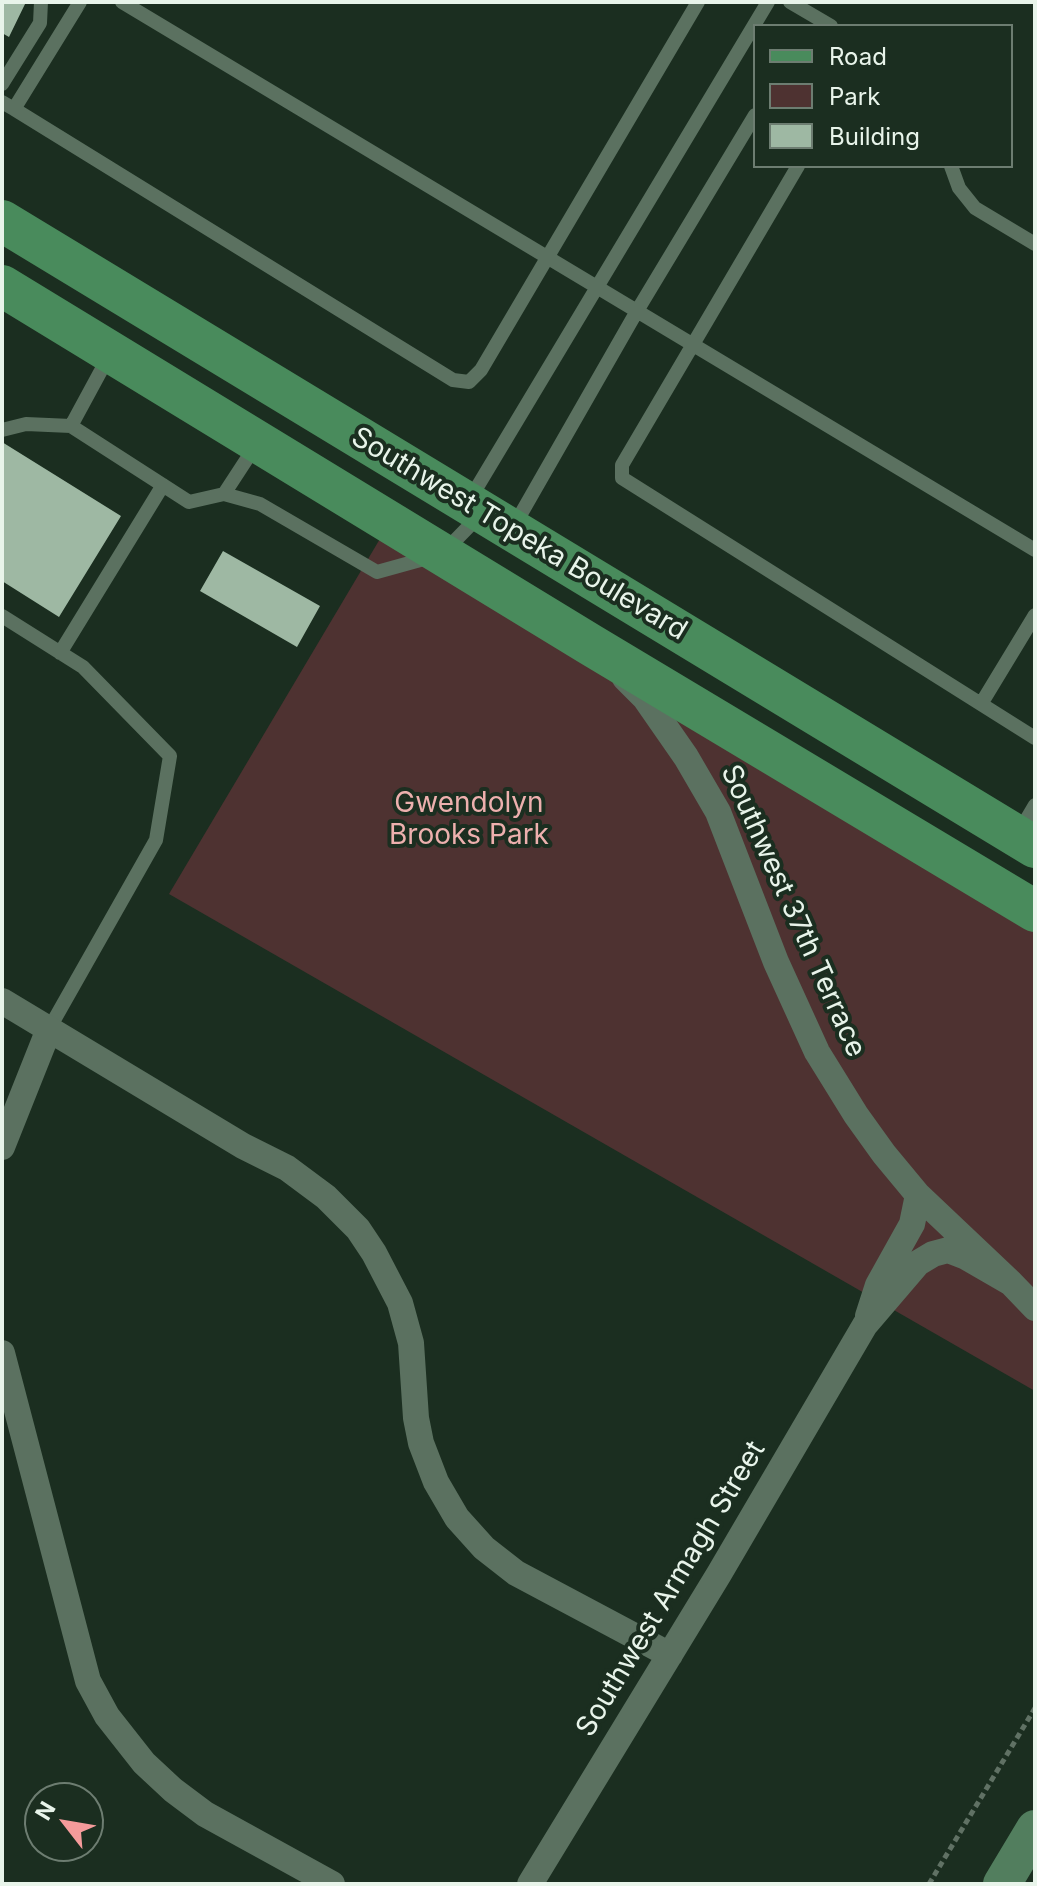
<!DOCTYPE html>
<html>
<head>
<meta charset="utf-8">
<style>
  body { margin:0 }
  #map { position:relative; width:1037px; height:1886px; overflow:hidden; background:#1b2e20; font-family:Inter,sans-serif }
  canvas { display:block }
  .frame { position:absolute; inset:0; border:4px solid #e8f4ea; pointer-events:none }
  .legend { position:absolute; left:753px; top:24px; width:260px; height:144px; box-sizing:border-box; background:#1b2e20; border:2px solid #6d7d71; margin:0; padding:10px 14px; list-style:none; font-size:24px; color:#e8f4ea }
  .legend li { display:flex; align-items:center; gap:16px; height:40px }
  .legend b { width:40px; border:2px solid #6d7d71 }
  .north { position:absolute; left:24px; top:1782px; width:80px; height:80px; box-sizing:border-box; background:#1b2e20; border:2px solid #6d7d71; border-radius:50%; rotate:301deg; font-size:22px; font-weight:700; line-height:32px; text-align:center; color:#e8f4ea }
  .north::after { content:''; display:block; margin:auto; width:28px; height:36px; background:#f59b9b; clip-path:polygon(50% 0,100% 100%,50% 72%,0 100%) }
</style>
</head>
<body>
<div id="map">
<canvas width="1037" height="1886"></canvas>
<div class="frame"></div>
<ul class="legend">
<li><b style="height:10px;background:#498b5c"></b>Road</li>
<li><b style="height:22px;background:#4e3231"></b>Park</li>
<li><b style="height:22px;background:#9eb8a3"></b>Building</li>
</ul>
<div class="north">N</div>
</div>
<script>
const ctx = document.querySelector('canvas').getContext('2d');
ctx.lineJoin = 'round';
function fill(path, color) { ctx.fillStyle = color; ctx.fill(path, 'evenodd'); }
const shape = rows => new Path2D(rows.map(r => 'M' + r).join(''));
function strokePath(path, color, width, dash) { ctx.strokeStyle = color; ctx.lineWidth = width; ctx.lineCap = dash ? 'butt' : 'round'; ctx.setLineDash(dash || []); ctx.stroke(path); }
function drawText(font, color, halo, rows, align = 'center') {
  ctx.font = font + ' Inter,sans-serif'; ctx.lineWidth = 8; ctx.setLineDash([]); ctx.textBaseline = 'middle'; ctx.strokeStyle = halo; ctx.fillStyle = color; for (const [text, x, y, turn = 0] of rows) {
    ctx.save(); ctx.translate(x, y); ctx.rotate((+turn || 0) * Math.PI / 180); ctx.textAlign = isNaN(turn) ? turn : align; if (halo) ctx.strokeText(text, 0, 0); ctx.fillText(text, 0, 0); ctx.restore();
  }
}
fill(shape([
  [390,522,1035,914,1035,1391,169,894]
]), '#4e3231');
fill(shape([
  [2,2,26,2,9,37,2,33],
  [2,442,121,516,59,617,2,581],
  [223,551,320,606,297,647,200,591]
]), '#9eb8a3');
strokePath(shape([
  [929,1884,1035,1708]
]), '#607164', 5, [6, 4]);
strokePath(shape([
  [122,2,1035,550],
  [790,2,831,26],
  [2,84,40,23,41,2],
  [2,102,14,109,80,2],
  [14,109,453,380,469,382,481,370,698,2],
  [798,166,622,465,622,478,1035,738],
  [951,166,959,188,975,208,1035,244],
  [71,426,189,502,224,494,256,445],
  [2,430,26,424,71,426,110,354],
  [224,494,260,504,377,572,442,554,480,515],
  [470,499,768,2],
  [514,526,637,311,755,115],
  [2,616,83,667,170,756,156,840,49,1029],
  [60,653,163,485],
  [981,704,1035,615],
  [1019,832,1035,805]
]), '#5b7160', 14);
strokePath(shape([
  [625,678,645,698,686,757,718,812,776,962,817,1052,856,1115,884,1154,918,1195,1011,1283,1035,1308],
  [2,1001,243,1146,287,1168,326,1197,358,1229,374,1253,400,1303,411,1343,416,1418,421,1443,436,1482,457,1518,484,1548,516,1573,670,1655],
  [2,1147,49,1029],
  [868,1316,878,1285,912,1224,918,1195],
  [2,1353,88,1681,107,1716,144,1763,173,1790,205,1814,332,1884],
  [530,1884,719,1574,865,1325,918,1263,933,1254,948,1250,966,1257,1011,1283]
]), '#5b7160', 26);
strokePath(shape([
  [1002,1884,1035,1829]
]), '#527e5e', 38);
strokePath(shape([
  [2,221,1035,847],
  [2,286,591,645,1035,911]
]), '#498b5c', 42);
drawText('28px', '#e8f4ea', '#1b2e20', [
  ["Southwest Topeka Boulevard",519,534,31],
  ["Southwest 37th Terrace",793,911,66],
  ["Southwest Armagh Street",671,1589,-59]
]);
drawText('28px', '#edb0ae', '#1b2e20', [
  ["Gwendolyn",469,804],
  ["Brooks Park",469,836]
]);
</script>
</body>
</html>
